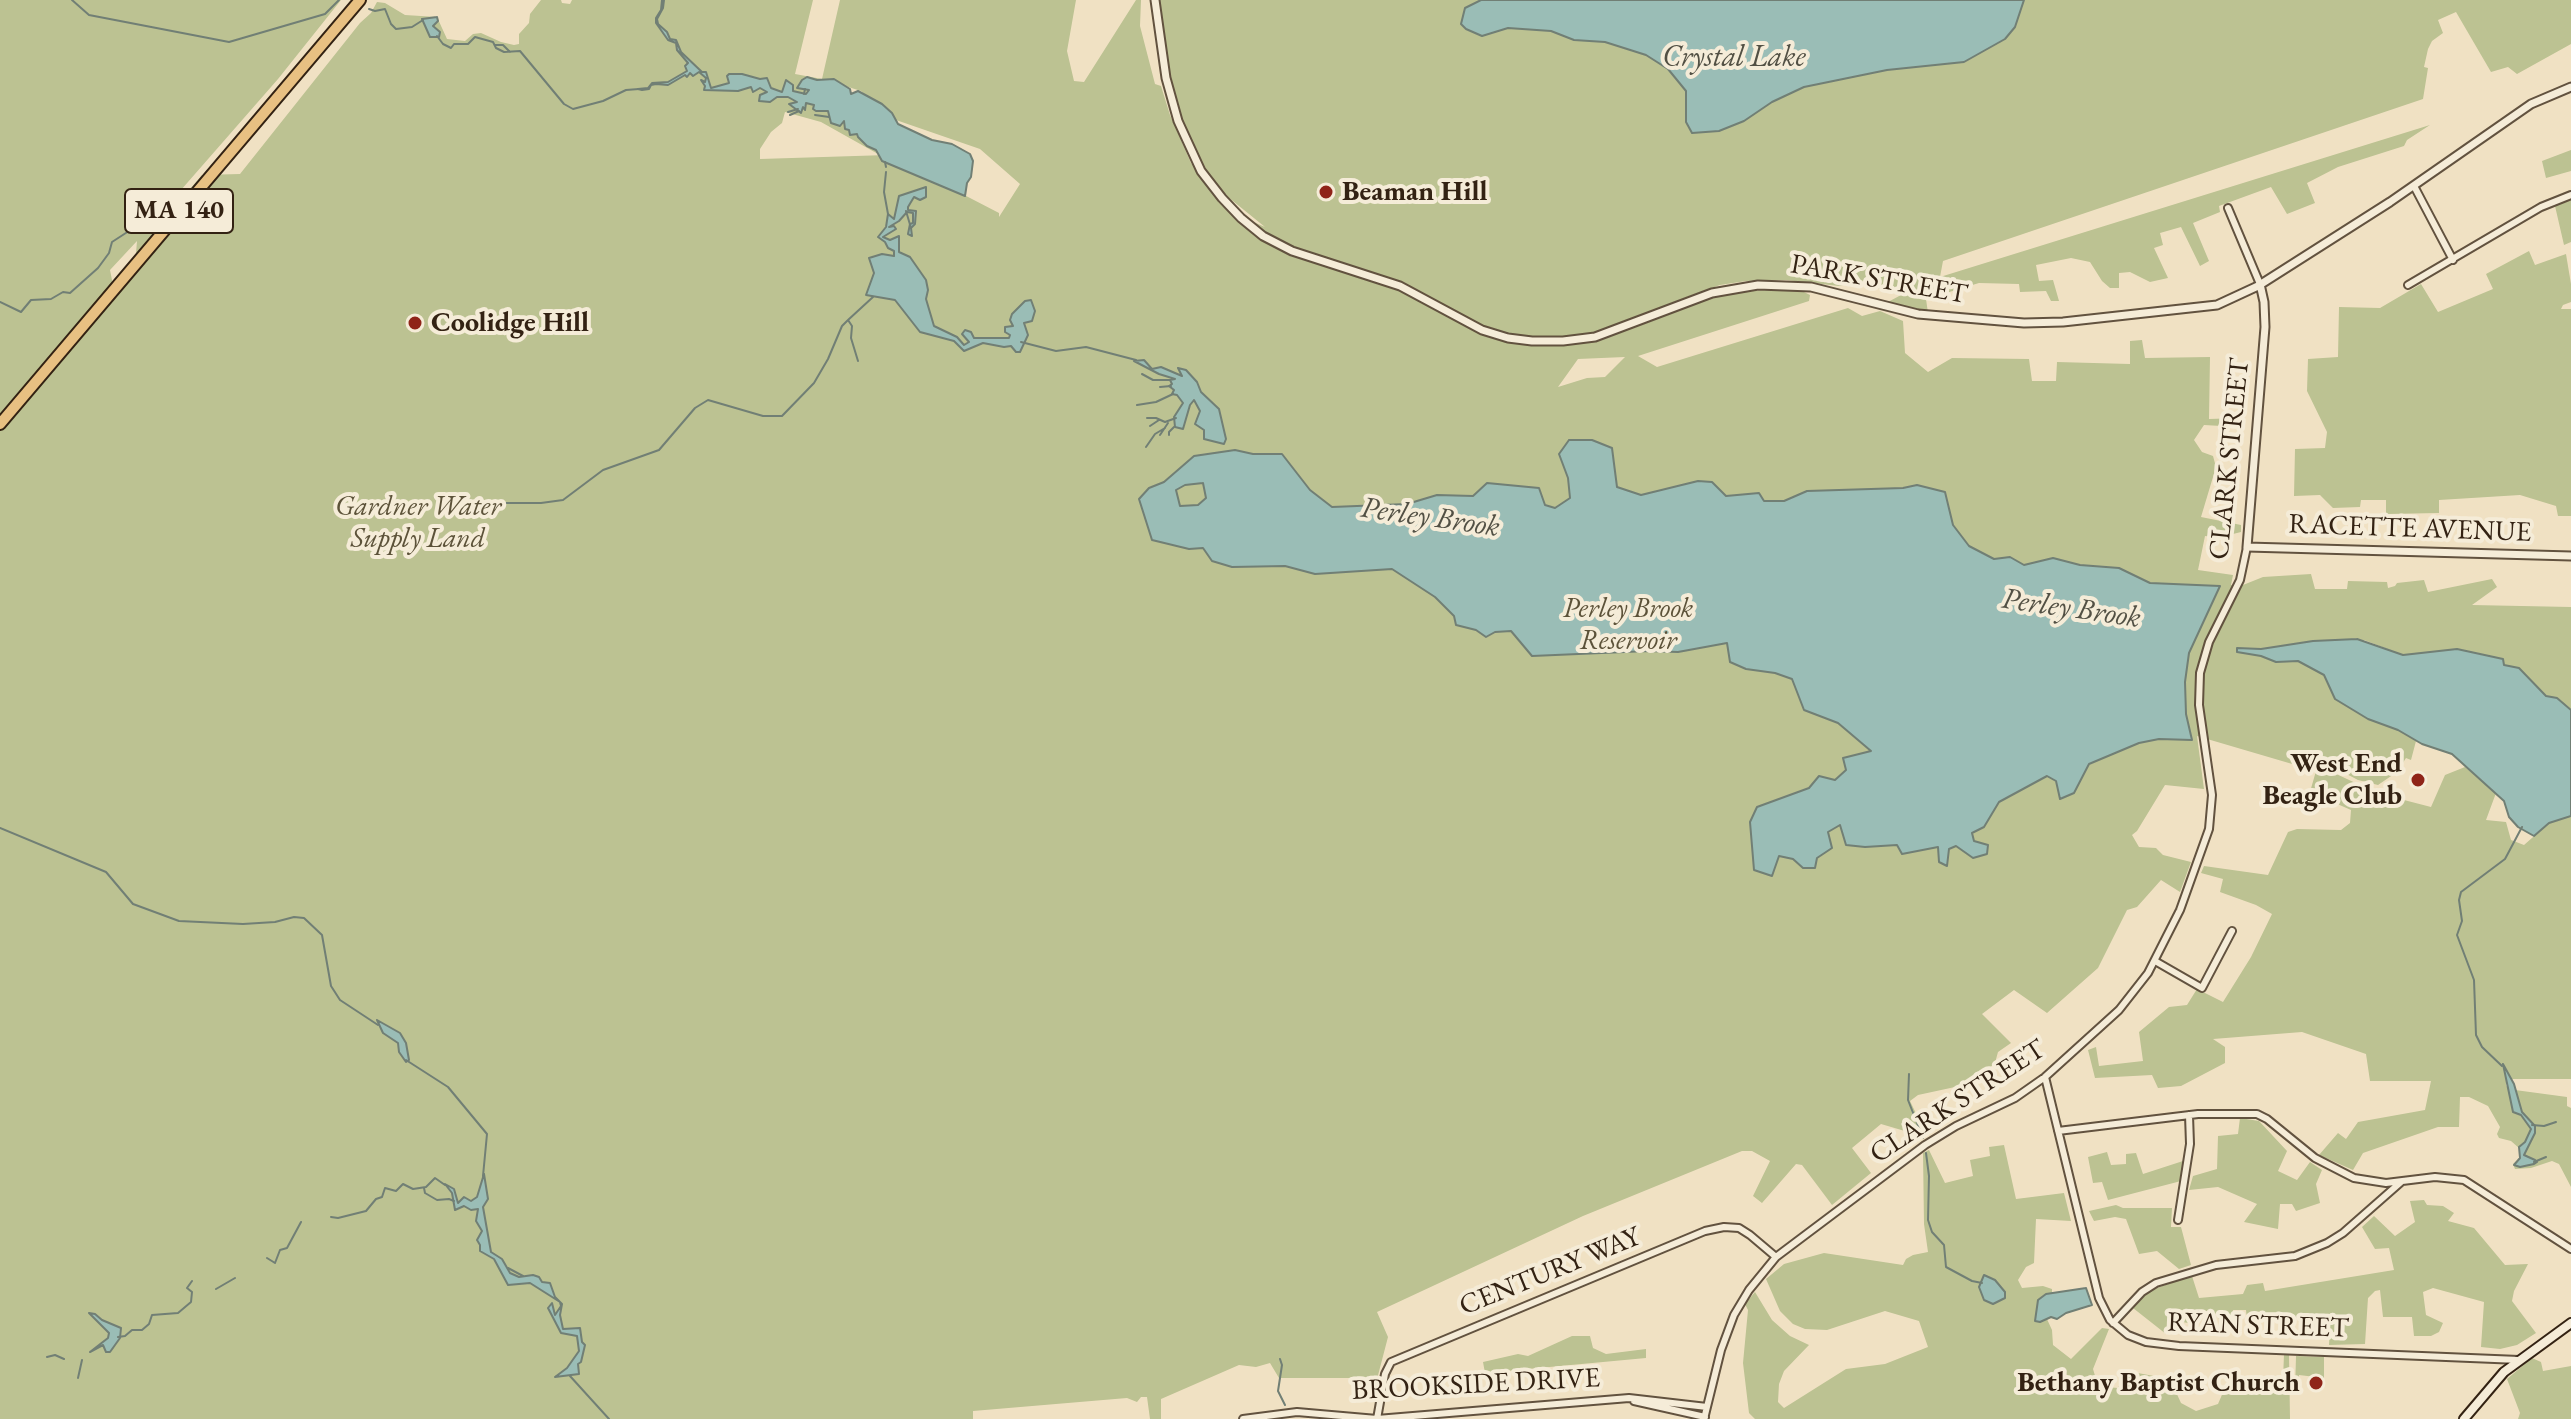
<!DOCTYPE html>
<html>
<head>
<meta charset="utf-8">
<style>
  body { margin:0 }
  canvas { display:block; background:#f0e1c3 }
</style>
</head>
<body>
<canvas width="2571" height="1419"></canvas>
<script>
const ctx = document.querySelector('canvas').getContext('2d');
ctx.lineJoin = 'round';
function fill(path, color) { ctx.fillStyle = color; ctx.fill(path, 'evenodd'); }
const shape = rows => new Path2D(rows.map(r => 'M' + r).join(''));
function strokePath(path, color, width, dash) { ctx.strokeStyle = color; ctx.lineWidth = width; ctx.lineCap = dash ? 'butt' : 'round'; ctx.setLineDash(dash || []); ctx.stroke(path); }
function drawText(font, color, halo, rows, align = 'center') {
  ctx.font = font + ' "EB Garamond",serif'; ctx.lineWidth = 8; ctx.setLineDash([]); ctx.textBaseline = 'middle'; ctx.strokeStyle = halo; ctx.fillStyle = color; for (const [text, x, y, turn = 0] of rows) {
    ctx.save(); ctx.translate(x, y); ctx.rotate((+turn || 0) * Math.PI / 180); ctx.textAlign = isNaN(turn) ? turn : align; if (halo) ctx.strokeText(text, 0, 0); ctx.fillText(text, 0, 0); ctx.restore();
  }
}
fill(shape([
  [0,0,341,0,278,79,181,190,175,192,157,190,142,206,143,208,169,202,166,205,170,208,148,231,157,228,202,175,240,174,360,23,371,13,377,2,385,3,405,15,437,17,447,39,465,41,473,34,481,33,501,42,514,45,519,44,519,34,529,23,530,14,541,0,561,0,562,3,570,4,572,0,813,0,795,74,822,79,840,0,1076,0,1067,51,1074,81,1084,82,1136,0,1141,0,1140,26,1155,84,1161,86,1170,115,1191,163,1233,213,1265,227,1223,193,1200,162,1175,101,1158,0,1481,0,1465,8,1466,29,1482,36,1508,28,1551,31,1574,40,1605,42,1646,55,1669,69,1686,91,1686,122,1744,121,1772,102,1804,87,1887,70,1964,62,2015,27,2024,0,2571,0,2571,44,2517,74,2508,67,2491,72,2456,12,2438,20,2443,33,2432,41,2428,49,2424,67,2428,68,2423,99,1943,261,1940,277,2430,125,2407,140,2404,146,2338,167,2307,183,2315,203,2287,214,2271,187,2219,206,2220,212,2193,223,2209,261,2200,266,2181,227,2160,233,2163,245,2154,248,2168,278,2150,282,2130,272,2119,273,2119,288,2110,288,2102,281,2090,262,2071,258,2036,265,2039,281,2053,280,2059,301,2051,301,2046,291,2020,292,2019,284,1979,283,1926,299,1928,313,1888,302,1901,295,1856,282,1839,286,1786,280,1746,281,1720,285,1692,295,1599,331,1592,341,1636,327,1710,298,1735,292,1769,290,1802,291,1810,295,1809,301,1638,356,1657,367,1848,308,1862,316,1880,311,1903,321,1905,353,1928,372,1952,358,2029,359,2032,381,2056,381,2057,362,2130,364,2130,341,2142,340,2145,358,2210,357,2209,419,2239,418,2239,427,2204,425,2194,440,2202,452,2213,456,2216,467,2201,517,2241,525,2241,532,2233,534,2231,539,2205,536,2198,570,2233,575,2231,585,2243,585,2263,577,2311,574,2315,589,2347,589,2348,581,2387,582,2388,588,2395,586,2397,583,2424,580,2428,592,2492,579,2497,587,2472,605,2571,607,2571,710,2557,698,2546,696,2519,668,2504,665,2503,659,2457,649,2403,655,2364,640,2368,719,2398,730,2416,741,2411,760,2406,758,2397,772,2378,785,2358,780,2318,759,2317,765,2377,793,2431,807,2445,775,2465,767,2496,793,2486,820,2506,822,2511,840,2524,845,2549,823,2571,816,2571,1079,2507,1079,2506,1085,2511,1094,2515,1094,2515,1090,2567,1097,2567,1106,2571,1108,2571,1187,2559,1164,2552,1161,2531,1168,2515,1169,2513,1164,2520,1158,2519,1148,2511,1141,2499,1138,2497,1134,2500,1127,2488,1106,2469,1097,2460,1097,2459,1127,2438,1127,2363,1153,2353,1170,2319,1155,2338,1133,2346,1139,2358,1122,2425,1110,2431,1081,2370,1081,2366,1054,2302,1032,2213,1039,2225,1047,2225,1063,2181,1086,2158,1088,2152,1075,2095,1078,2088,1050,2096,1047,2099,1066,2143,1061,2139,1032,2169,1007,2187,1005,2197,989,2223,1002,2251,957,2272,914,2256,905,2220,892,2223,879,2201,873,2204,866,2268,875,2288,832,2297,829,2341,830,2350,823,2351,810,2310,792,2316,771,2197,736,2204,789,2165,785,2137,831,2132,835,2139,847,2156,848,2163,855,2191,862,2180,892,2161,880,2137,907,2127,910,2098,968,2047,1013,2014,990,1982,1014,2011,1043,1998,1052,1995,1063,1984,1073,1955,1087,1918,1095,1910,1101,1923,1128,1915,1134,1881,1124,1852,1148,1871,1173,1832,1205,1802,1165,1796,1164,1762,1203,1753,1196,1770,1161,1752,1151,1742,1151,1583,1216,1377,1312,1388,1337,1376,1383,1367,1378,1279,1378,1270,1363,1256,1367,1239,1365,1161,1399,1161,1419,1150,1419,1147,1397,1141,1397,1137,1402,1127,1398,973,1411,973,1419,0,1419],
  [823,79,861,91,896,120,980,149,1020,184,999,217,999,213,887,155,760,159,760,149,771,132,782,123,785,112,821,122,878,154,883,137,809,100,793,101,816,92],
  [137,241,135,266,114,290,110,270],
  [1625,357,1605,377,1587,378,1558,387,1578,359],
  [2571,150,2571,171,2546,178,2542,161],
  [2571,199,2571,242,2564,245,2555,206],
  [2529,251,2535,265,2566,254,2571,284,2571,302,2563,305,2561,309,2571,309,2571,516,2558,516,2556,506,2520,495,2439,500,2439,513,2386,514,2386,500,2361,500,2360,507,2333,508,2320,495,2294,496,2295,449,2325,448,2327,432,2307,391,2308,359,2338,357,2339,307,2380,308,2421,284,2438,312,2493,289,2486,274],
  [2240,1118,2259,1121,2287,1151,2278,1171,2297,1180,2310,1162,2322,1170,2316,1184,2320,1203,2296,1211,2292,1204,2280,1204,2278,1229,2244,1222,2257,1204,2218,1187,2189,1190,2193,1176,2217,1169,2218,1136,2238,1134],
  [2004,1145,2016,1199,2064,1193,2071,1221,2036,1219,2034,1263,2026,1267,2018,1280,2022,1288,2043,1286,2052,1289,2052,1293,2046,1294,2040,1322,2046,1317,2052,1330,2053,1345,2071,1359,2102,1328,2109,1329,2093,1369,2096,1379,2106,1387,2118,1388,2127,1371,2170,1379,2181,1403,2196,1411,2218,1404,2227,1383,2283,1380,2284,1354,2289,1354,2290,1419,1755,1419,1749,1413,1743,1363,1748,1310,1745,1304,1755,1292,1772,1320,1790,1336,1809,1345,1784,1371,1779,1384,1778,1402,1784,1408,1846,1369,1885,1364,1928,1347,1919,1321,1885,1311,1827,1330,1805,1329,1793,1324,1780,1311,1766,1279,1784,1264,1824,1253,1903,1265,1906,1259,1913,1255,1928,1252,1924,1224,1923,1153,1929,1150,1945,1183,1973,1176,1970,1160,1990,1156,1989,1147],
  [2107,1152,2111,1165,2126,1164,2126,1154,2136,1153,2143,1174,2183,1161,2181,1181,2108,1200,2102,1182,2093,1183,2088,1157],
  [2424,1200,2427,1205,2443,1206,2454,1213,2448,1221,2474,1228,2505,1265,2528,1264,2514,1291,2512,1301,2536,1333,2517,1345,2500,1349,2481,1347,2484,1302,2433,1288,2423,1292,2426,1315,2443,1323,2439,1332,2431,1336,2414,1336,2412,1317,2383,1317,2380,1290,2375,1291,2368,1298,2365,1344,2329,1345,2330,1328,2325,1324,2315,1324,2288,1315,2283,1319,2247,1320,2246,1310,2233,1310,2232,1317,2219,1319,2215,1313,2195,1317,2193,1324,2173,1320,2166,1334,2133,1308,2145,1295,2157,1288,2192,1276,2199,1298,2243,1294,2247,1285,2263,1283,2265,1291,2394,1270,2389,1248,2375,1249,2362,1227,2374,1216,2395,1236,2415,1222,2410,1201],
  [2116,1205,2123,1208,2172,1208,2171,1227,2181,1227,2191,1265,2179,1269,2157,1251,2139,1254,2126,1219,2115,1217,2094,1221,2089,1211],
  [1572,1336,1590,1336,1593,1348,1606,1354,1646,1349,1646,1358,1485,1373,1483,1362,1518,1354,1528,1356],
  [2296,1356,2324,1357,2324,1378,2299,1375,2297,1387,2299,1393,2295,1392],
  [2532,1358,2541,1362,2543,1371,2571,1366,2571,1419,2518,1419,2520,1413,2507,1379]
]), '#bcc292');
const water = shape([
  [662,0,664,0,663,8,657,19,658,24,667,32,670,39,676,40,681,52,702,72,706,72,711,88,729,83,727,76,729,74,742,74,760,79,767,78,771,88,782,92,786,80,793,85,793,91,806,94,809,90,797,88,802,80,807,77,817,80,834,79,850,89,851,94,858,91,882,104,892,113,898,124,932,140,952,144,970,154,973,161,971,177,967,183,965,196,882,161,876,150,867,146,858,137,857,134,850,135,849,130,845,129,844,121,840,126,831,123,828,111,816,111,813,109,814,105,806,103,805,110,803,107,801,113,789,104,797,102,788,97,777,97,770,102,759,101,760,95,767,92,760,88,753,92,751,87,738,91,704,90,705,86,701,80,705,82,706,78,699,72,693,76,690,73,687,77,685,75,668,85,656,84,651,85,649,89,642,90,638,89,648,88,652,83,668,82,687,71,685,66,688,63,677,50,676,43,668,40,656,23,656,18,661,10,662,0],
  [1481,0,2024,0,2015,27,2005,39,1964,62,1887,70,1804,87,1772,102,1744,121,1719,131,1692,133,1686,122,1686,91,1668,69,1646,55,1605,42,1574,40,1551,31,1508,28,1482,36,1466,29,1461,24,1465,8,1481,0],
  [437,17,438,21,433,26,440,32,439,37,430,37,422,19,437,17],
  [926,187,926,197,920,200,914,197,908,207,908,210,916,211,915,224,911,228,912,236,908,234,910,224,913,223,913,213,907,212,899,221,889,227,894,226,896,229,883,237,890,240,899,236,899,252,910,257,926,280,928,290,926,299,934,326,957,337,964,345,969,342,962,334,965,330,971,332,974,338,1009,338,1010,335,1005,332,1005,327,1013,326,1010,320,1012,314,1025,301,1031,300,1035,311,1032,321,1024,323,1028,335,1020,352,1016,352,1011,346,1004,347,983,343,964,351,954,341,920,332,895,300,866,295,874,273,869,258,882,254,894,256,894,251,888,248,885,242,878,237,886,227,888,214,894,219,899,196,926,187],
  [1144,360,1152,369,1161,367,1182,376,1178,368,1186,370,1197,382,1201,392,1219,409,1226,439,1224,444,1204,439,1204,430,1195,424,1200,411,1194,400,1190,405,1183,429,1175,427,1174,417,1183,403,1177,395,1172,394,1174,390,1169,386,1172,384,1170,380,1175,379,1159,374,1134,361,1144,360],
  [1569,440,1592,440,1612,448,1617,487,1641,495,1698,481,1712,482,1726,496,1759,493,1764,501,1784,501,1807,491,1903,488,1917,485,1945,492,1953,525,1969,546,1994,559,2010,557,2024,565,2053,558,2080,565,2119,568,2150,583,2220,586,2189,653,2185,682,2186,714,2192,740,2159,739,2139,743,2089,764,2074,793,2060,799,2056,781,2047,776,1999,802,1984,827,1972,833,1974,841,1988,845,1987,854,1973,858,1956,846,1949,849,1947,866,1939,862,1938,847,1902,854,1897,845,1865,847,1846,845,1840,825,1828,832,1832,848,1817,858,1815,868,1803,868,1793,859,1779,856,1772,876,1754,870,1750,822,1757,807,1809,788,1819,776,1835,780,1846,770,1843,758,1871,751,1838,723,1804,710,1792,679,1775,673,1746,669,1730,662,1727,643,1678,652,1648,651,1532,656,1511,631,1495,632,1486,637,1476,630,1456,625,1454,616,1435,597,1392,569,1315,574,1285,566,1232,567,1212,561,1203,548,1189,549,1152,540,1139,499,1149,488,1164,482,1194,456,1235,450,1253,454,1282,454,1310,490,1332,507,1407,504,1437,495,1473,496,1487,483,1539,488,1545,505,1555,508,1570,498,1568,478,1559,454,1569,440],
  [1203,483,1206,498,1198,505,1180,506,1176,490,1185,485,1203,483],
  [2357,639,2403,655,2457,649,2503,659,2504,665,2519,668,2546,696,2557,698,2571,710,2571,816,2549,823,2534,836,2518,827,2509,817,2504,801,2452,754,2422,744,2398,730,2368,719,2335,699,2324,675,2298,661,2276,662,2261,656,2237,652,2237,648,2261,649,2313,641,2357,639],
  [377,1020,400,1033,406,1043,409,1060,406,1062,399,1052,398,1043,383,1033,377,1020],
  [2503,1064,2514,1084,2522,1112,2535,1126,2535,1133,2524,1155,2535,1160,2537,1162,2534,1164,2520,1167,2514,1165,2520,1158,2519,1147,2525,1142,2531,1129,2521,1115,2513,1112,2503,1064],
  [484,1174,488,1199,483,1207,491,1252,502,1259,510,1273,519,1277,533,1275,539,1277,542,1282,550,1283,555,1297,562,1304,560,1315,563,1329,580,1328,582,1342,585,1345,581,1362,578,1364,579,1374,555,1377,567,1368,579,1351,577,1336,561,1333,548,1308,552,1303,555,1315,561,1306,560,1302,530,1283,508,1285,494,1259,480,1251,480,1245,477,1240,482,1231,476,1221,478,1209,471,1210,464,1206,455,1210,452,1193,445,1184,454,1189,458,1203,464,1197,471,1201,477,1197,484,1174],
  [1984,1275,1995,1280,2005,1292,2005,1298,1993,1304,1984,1300,1979,1287,1984,1275],
  [2086,1288,2092,1305,2066,1313,2057,1319,2051,1317,2040,1322,2035,1321,2038,1300,2046,1294,2086,1288],
  [89,1313,95,1314,102,1320,121,1328,120,1338,110,1352,106,1352,103,1345,90,1352,108,1338,109,1333,89,1313]
]);
fill(water, '#9abdb6');
strokePath(water, '#717f75', 2);
strokePath(shape([
  [72,0,89,15,229,42,325,14,339,0],
  [369,9,375,11,385,9,391,24,396,29,412,27,423,20],
  [437,36,443,44,451,48,454,44,468,44,475,37,493,42,496,48,504,52,520,51,564,104,573,109,603,101,626,90,639,89],
  [495,45,503,45,510,52],
  [804,94,805,89],
  [788,112,798,109],
  [790,115,799,111],
  [815,115,829,117],
  [885,162,886,167],
  [886,172,884,192,888,214],
  [906,211,911,228],
  [0,302,21,312,31,300,51,299,63,292,70,293,98,268,109,253,112,242,132,229,147,226],
  [1021,342,1056,351,1086,347,1136,360],
  [858,361,851,338,852,326,848,320,873,297],
  [1142,374,1153,380,1170,380],
  [1160,387,1171,386],
  [1137,405,1156,402,1173,394],
  [1147,418,1156,418,1165,422,1176,418],
  [1150,426,1159,420],
  [1160,435,1168,423],
  [1169,435,1169,432,1174,427],
  [1146,447,1155,434,1165,428],
  [443,503,541,503,563,500,603,470,659,450,695,408,708,400,763,416,782,416,814,383,828,359,842,326,848,320],
  [0,828,106,872,133,904,179,921,243,924,275,922,294,917,304,918,322,935,331,986,340,1000,378,1025],
  [406,1060,448,1087,487,1134,483,1176],
  [2502,1066,2482,1047,2476,1035,2474,980,2457,935,2462,921,2459,900,2461,892,2505,859,2522,827],
  [1909,1074,1908,1100,1923,1138],
  [2532,1125,2544,1126,2556,1122],
  [1926,1153,1929,1176,1928,1220,1932,1232,1944,1245,1946,1267,1972,1281,1982,1283],
  [2534,1162,2546,1157],
  [424,1188,425,1193,437,1200,449,1199,454,1201],
  [331,1217,338,1218,366,1211,376,1199,382,1197,385,1188,396,1191,403,1184,413,1189,426,1187,435,1178,445,1185],
  [267,1258,275,1263,280,1250,287,1248,301,1222],
  [508,1268,523,1276],
  [216,1289,235,1278],
  [118,1337,125,1336,132,1330,142,1330,149,1324,152,1315,178,1313,191,1302,192,1292,187,1288,192,1281],
  [47,1357,55,1355,64,1359],
  [1280,1359,1282,1365,1278,1391,1285,1405],
  [570,1376,609,1419],
  [78,1378,82,1360]
]), '#717f75', 2);
const minor = shape([
  [2414,186,2453,260],
  [2228,208,2260,284],
  [2408,285,2541,207,2571,195],
  [2155,961,2202,988,2232,931],
  [2045,1077,2099,1298,2110,1320,2128,1335,2146,1342,2179,1346,2519,1360],
  [2058,1131,2198,1114,2257,1114,2267,1119,2315,1158,2354,1178,2386,1183,2435,1177,2464,1180,2571,1249],
  [2178,1220,2190,1144,2189,1115],
  [2113,1323,2142,1292,2156,1283,2216,1265,2295,1256,2327,1243,2343,1233,2401,1182],
  [1634,1401,1705,1417],
  [1243,1419,1297,1412,1377,1419,1629,1398,1707,1407],
  [1377,1419,1385,1374,1391,1362,1705,1231,1724,1227,1739,1228,1750,1235,1776,1257],
  [1704,1419,1721,1350,1734,1315,1749,1290,1776,1257,1925,1145,1956,1126,2015,1098,2045,1077,2119,1010,2148,973,2180,910,2209,829,2212,795,2199,705,2200,673,2209,642,2240,580,2247,547]
]);
const tertiary = shape([
  [1155,0,1166,78,1178,121,1201,171,1222,198,1241,218,1263,236,1292,251,1400,286,1482,330,1508,338,1532,341,1563,341,1595,337,1712,293,1758,285,1811,287,1918,314,2024,323,2063,322,2217,305,2258,286,2390,202,2531,104,2571,87],
  [2260,284,2264,302,2265,327,2247,547,2571,556]
]);
const secondary = shape([
  [2464,1419,2504,1372,2571,1323]
]);
const trunk = shape([
  [0,424,360,0]
]);
strokePath(minor, '#62523f', 10);
strokePath(tertiary, '#62523f', 11);
strokePath(secondary, '#332213', 12);
strokePath(trunk, '#332213', 14);
strokePath(minor, '#f5ecd8', 6);
strokePath(tertiary, '#f5ecd8', 7);
strokePath(secondary, '#f5ecd8', 8);
strokePath(trunk, '#e8c082', 10);
for (const [x, y, r, color] of [
  [1326,192,8,"#8f2418"],
  [415,323,8,"#8f2418"],
  [2418,780,8,"#8f2418"],
  [2316,1383,8,"#8f2418"]
]) { const dot = new Path2D(); dot.arc(x, y, r, 0, 2 * Math.PI); ctx.fillStyle = color; ctx.fill(dot); strokePath(dot, '#f5ecd8', 3); }
for (const [x, y, w] of [
  [179,211,108]
]) { const box = new Path2D(); box.roundRect(x - w / 2, y - 22, w, 44, 6); ctx.fillStyle = '#f5ecd8'; ctx.fill(box); strokePath(box, '#332213', 2); }
drawText('bold 26px', '#332213', null, [
  ["MA 140",179,211]
]);
drawText('bold 28px', '#332213', '#f5ecd8', [
  ["Beaman Hill",1342,192],
  ["Coolidge Hill",431,323],
  ["West End",2402,764,"right"],
  ["Beagle Club",2402,796,"right"],
  ["Bethany Baptist Church",2300,1383,"right"]
], 'left');
drawText('28px', '#332213', '#f5ecd8', [
  ["PARK STREET",1879,280,10],
  ["CLARK STREET",2230,459,-84],
  ["RACETTE AVENUE",2410,529,2],
  ["CLARK STREET",1958,1102,-33],
  ["CENTURY WAY",1550,1272,-22],
  ["RYAN STREET",2258,1326,2],
  ["BROOKSIDE DRIVE",1476,1385,-3]
]);
drawText('italic 28px', '#5c5239', '#f5ecd8', [
  ["Gardner Water",418,507],
  ["Supply Land",418,539],
  ["Perley Brook",1628,609],
  ["Reservoir",1628,641]
]);
drawText('italic 30px', '#525044', '#f5ecd8', [
  ["Crystal Lake",1734,58],
  ["Perley Brook",1430,518,8],
  ["Perley Brook",2071,609,8]
]);
</script>
</body>
</html>
